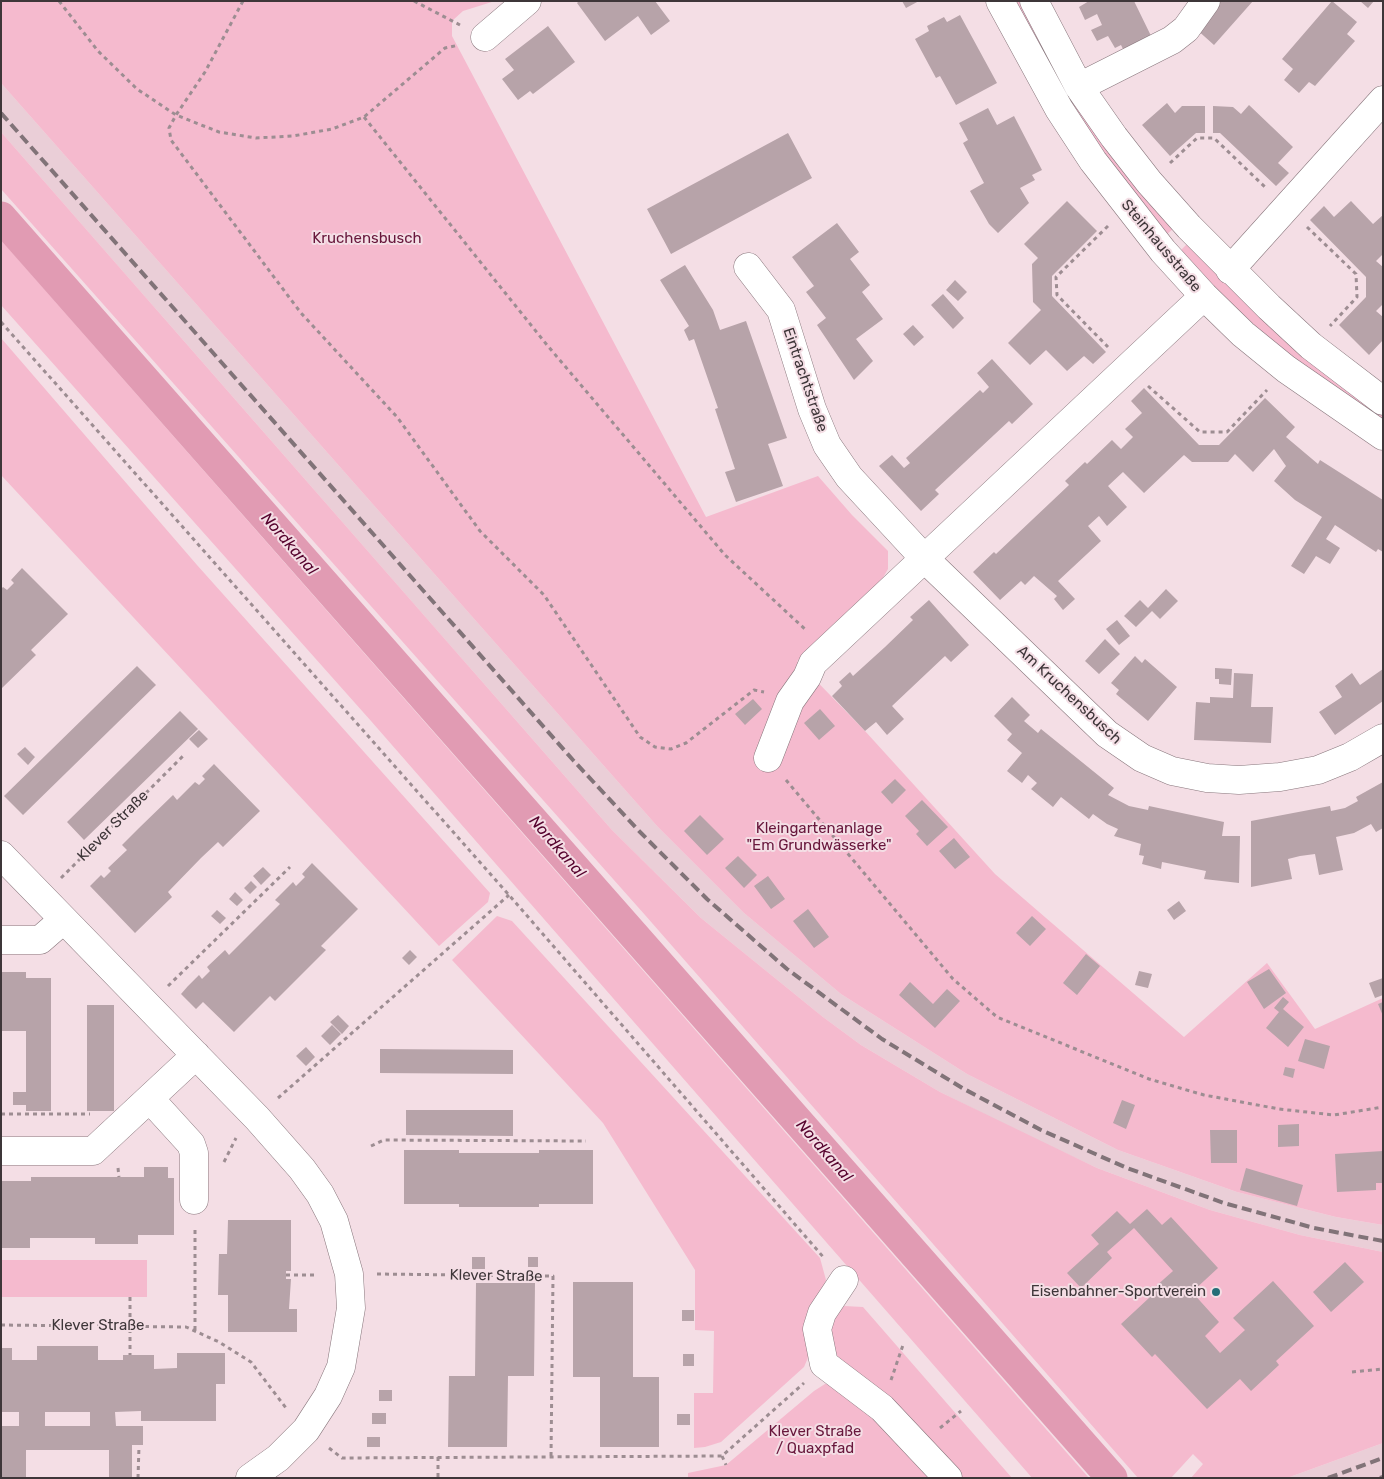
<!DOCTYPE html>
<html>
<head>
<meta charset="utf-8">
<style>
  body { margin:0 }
  #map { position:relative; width:1384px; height:1479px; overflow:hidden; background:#f4dee5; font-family:Rubik,sans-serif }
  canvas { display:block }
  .frame { position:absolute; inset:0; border:2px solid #3e3639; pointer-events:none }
</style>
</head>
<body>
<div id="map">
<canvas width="1384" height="1479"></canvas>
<div class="frame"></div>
</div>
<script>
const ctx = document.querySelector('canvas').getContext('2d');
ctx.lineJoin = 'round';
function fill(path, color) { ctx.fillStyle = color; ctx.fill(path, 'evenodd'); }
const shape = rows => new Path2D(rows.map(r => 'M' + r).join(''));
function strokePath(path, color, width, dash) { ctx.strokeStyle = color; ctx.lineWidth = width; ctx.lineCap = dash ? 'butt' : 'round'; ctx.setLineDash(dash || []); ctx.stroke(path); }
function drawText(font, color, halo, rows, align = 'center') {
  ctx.font = font + ' Rubik,sans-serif'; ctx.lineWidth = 4; ctx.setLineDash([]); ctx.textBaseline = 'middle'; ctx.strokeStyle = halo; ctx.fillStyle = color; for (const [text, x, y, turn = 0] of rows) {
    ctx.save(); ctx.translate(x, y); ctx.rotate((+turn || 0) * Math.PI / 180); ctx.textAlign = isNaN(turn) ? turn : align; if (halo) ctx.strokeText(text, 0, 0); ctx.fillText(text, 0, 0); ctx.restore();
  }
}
fill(shape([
  [1,83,657,826,744,913,841,994,967,1074,1118,1150,1237,1192,1336,1217,1383,1225,1383,1252,1300,1235,1210,1210,1097,1168,1018,1131,940,1092,861,1045,823,1017,701,918,612,830,1,132],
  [1383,1443,1383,1478,1287,1478]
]), '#eaced7');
fill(shape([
  [1,1,495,1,463,11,452,21,452,36,706,517,818,476,852,515,888,551,888,569,881,581,797,661,865,731,995,874,1184,1037,1267,963,1315,1029,1383,998,1383,1225,1336,1217,1237,1192,1118,1150,967,1074,841,994,744,913,657,826,1,83],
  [1013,1,1021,1,1173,229,1166,235,1103,156,1064,96],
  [1,132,612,830,701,918,823,1017,861,1045,940,1092,1097,1168,1210,1210,1300,1235,1383,1252,1383,1443,1287,1478,1191,1478,1203,1464,1193,1454,1171,1478,1138,1478,645,915,1,189],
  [1,240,1089,1478,1032,1478,1027,1472,371,721,1,305],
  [1187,244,1383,412,1383,426,1236,314,1179,252],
  [1,338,197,565,490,893,488,902,439,946,1,475],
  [497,916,512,921,820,1258,826,1280,813,1313,810,1353,804,1367,721,1442,705,1447,694,1448,694,1393,713,1393,714,1331,695,1330,695,1270,603,1123,452,960],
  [1,1260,147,1260,147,1297,1,1297],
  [844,1306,863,1307,1012,1478,962,1478,907,1416,831,1355,830,1330,833,1315],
  [835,1383,888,1424,937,1478,688,1478,688,1473,726,1465,814,1391,825,1384]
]), '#f5bace');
strokePath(shape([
  [1,217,1112,1478]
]), '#e19bb3', 31);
fill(shape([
  [579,1,655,1,670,21,651,35,638,16,605,41,577,3],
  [902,1,919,1,906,8],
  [1089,1,1134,1,1154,42,1126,55,1121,45,1115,48,1108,36,1097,41,1091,30,1102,25,1097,14,1085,20,1079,7],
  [1219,1,1253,1,1214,45,1195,28],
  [1332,1,1357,22,1347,34,1355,41,1315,86,1309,82,1299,93,1284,80,1293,69,1282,59],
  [1360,1,1374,1,1368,8],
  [960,15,997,83,956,105,940,76,936,78,915,39,929,31,927,26,944,17,947,22],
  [548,26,575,62,533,94,530,91,518,100,502,79,514,70,505,59],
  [1167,103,1175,113,1182,106,1205,106,1205,133,1196,133,1170,156,1142,125],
  [1249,105,1293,147,1278,163,1289,173,1276,186,1220,133,1213,133,1213,106,1233,107,1241,114],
  [988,108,997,125,1014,116,1042,170,1032,175,1035,180,1020,188,1029,203,998,233,989,224,970,191,984,183,963,143,968,140,959,123],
  [788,133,812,178,671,254,647,209],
  [1067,201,1097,231,1052,276,1052,296,1106,352,1093,364,1084,356,1067,371,1046,350,1030,365,1008,343,1041,310,1033,302,1032,264,1038,258,1024,244],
  [1351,201,1373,224,1383,215,1383,254,1376,261,1383,267,1383,304,1376,311,1383,317,1383,340,1369,355,1339,325,1366,297,1366,277,1310,220,1324,206,1334,217],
  [837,223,859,252,850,259,870,285,862,292,883,319,856,339,873,361,854,380,817,325,826,318,806,292,814,286,792,257],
  [685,265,713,310,720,330,746,321,787,438,768,444,783,486,736,502,725,472,735,469,715,409,718,408,694,339,689,341,684,330,689,326,660,280],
  [955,280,967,292,958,301,946,290],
  [943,294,964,318,953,329,931,305],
  [913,325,924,337,914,346,903,334],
  [992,359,1033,404,1012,424,1009,421,935,490,939,494,921,511,879,466,892,455,904,468,910,463,906,458,980,390,983,393,989,387,977,373],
  [1144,388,1199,445,1219,445,1265,398,1295,427,1286,437,1318,464,1320,460,1383,500,1383,552,1378,549,1376,552,1335,525,1326,539,1340,548,1330,564,1316,556,1304,574,1291,566,1322,517,1295,500,1274,481,1286,466,1274,449,1253,472,1235,454,1228,462,1192,462,1184,455,1144,493,1123,472,1108,486,1127,507,1107,526,1099,516,1088,526,1101,541,1058,581,1075,599,1063,610,1054,599,1057,596,1034,576,1025,585,1021,581,1000,600,973,572,994,552,996,554,1069,485,1065,481,1085,462,1087,464,1112,440,1121,449,1133,437,1125,429,1142,413,1131,401],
  [22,568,68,614,31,650,36,655,1,689,1,589,3,587,7,590,14,583,11,580],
  [1166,589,1178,601,1160,619,1152,611,1136,627,1124,616,1140,600,1148,608],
  [929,600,969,645,951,662,945,656,892,706,904,719,887,735,876,722,865,731,832,696,842,686,839,682,850,672,853,676,885,647,913,620,910,617],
  [1117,620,1130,636,1119,645,1106,629],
  [1105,639,1120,654,1099,674,1085,661],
  [1135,656,1142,663,1145,659,1177,687,1148,721,1116,694,1119,690,1111,683],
  [137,666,156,685,23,815,4,796],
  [1215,668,1232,669,1231,685,1219,684,1219,679,1215,679],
  [1383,669,1383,701,1335,735,1319,712,1342,697,1335,686,1352,673,1360,685],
  [1234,673,1253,674,1251,707,1273,707,1271,743,1194,740,1196,702,1210,703,1210,697,1233,698],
  [1012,697,1030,715,1024,721,1038,733,1041,729,1114,788,1108,795,1129,806,1148,810,1149,806,1224,822,1222,836,1240,836,1239,883,1204,879,1206,871,1162,862,1161,869,1142,864,1144,856,1139,855,1141,844,1114,836,1118,829,1107,824,1093,814,1089,819,1061,797,1053,807,1031,789,1037,783,1028,775,1022,783,1007,771,1022,753,1007,740,1012,734,994,716],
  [753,699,762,709,745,725,735,714],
  [820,709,835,726,819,740,804,723],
  [180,711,198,729,84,840,67,822],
  [199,730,208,739,198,748,189,739],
  [25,747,35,757,28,765,17,754],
  [214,764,260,811,223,847,218,842,201,858,168,892,172,897,135,933,90,886,101,875,104,878,111,871,108,868,127,850,122,845,139,828,173,795,177,800,195,782,199,785,205,779,202,776],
  [895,779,906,790,892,804,881,792],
  [1383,782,1383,828,1376,832,1371,824,1354,833,1336,837,1343,870,1319,875,1315,854,1300,856,1288,859,1292,879,1251,887,1251,821,1330,806,1331,811,1345,808,1358,801,1356,797],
  [922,800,948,827,927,846,916,834,919,831,905,816],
  [700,815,724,839,707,855,684,831],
  [954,838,970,857,955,869,939,851],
  [738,856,757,875,744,888,725,868],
  [312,863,358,909,321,946,326,950,275,1001,270,996,234,1032,203,1002,196,1009,181,994,188,986,199,975,202,979,210,971,207,967,225,950,229,955,280,904,275,900,293,882,296,886,305,877,302,874],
  [263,867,271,875,261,885,253,876],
  [768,876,785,899,771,909,754,886],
  [251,881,257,887,250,894,244,888],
  [235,892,243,900,237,906,229,899],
  [1179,901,1186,911,1174,920,1167,910],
  [808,909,829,937,814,948,793,921],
  [217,910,226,918,220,924,211,916],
  [1032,916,1046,929,1030,946,1016,933],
  [410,950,417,957,409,965,402,958],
  [1086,954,1100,966,1077,995,1063,983],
  [1269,969,1286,993,1264,1009,1247,982],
  [1139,971,1152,974,1148,988,1135,985],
  [1,972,26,972,26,978,51,978,51,1111,26,1111,26,1105,13,1105,13,1092,26,1092,26,1031,1,1031],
  [1383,978,1383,995,1375,998,1369,983],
  [910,982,933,1004,947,989,960,1001,935,1028,899,995],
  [1283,997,1289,1002,1283,1009,1304,1027,1288,1047,1266,1028,1279,1012,1274,1008],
  [1383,1002,1383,1016,1378,1004],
  [87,1005,114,1005,114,1111,87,1111],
  [338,1015,349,1026,342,1034,330,1022],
  [332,1025,341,1034,330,1045,321,1036],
  [1305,1039,1330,1046,1324,1069,1298,1061],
  [306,1047,315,1057,306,1066,296,1056],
  [380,1049,513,1050,513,1074,380,1073],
  [1285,1067,1295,1069,1293,1078,1283,1075],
  [1122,1100,1135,1105,1126,1129,1113,1123],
  [406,1110,513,1110,513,1136,406,1135],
  [1299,1124,1299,1146,1278,1147,1278,1125],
  [1210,1130,1237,1130,1237,1163,1211,1163],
  [404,1150,459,1150,459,1153,539,1153,539,1150,593,1150,593,1204,539,1204,539,1207,459,1207,459,1204,404,1204],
  [1383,1151,1383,1183,1376,1183,1376,1190,1337,1192,1335,1154],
  [144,1167,168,1167,168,1178,174,1178,174,1235,138,1235,138,1244,95,1244,95,1238,30,1238,30,1248,1,1248,1,1181,31,1181,31,1177,144,1177],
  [1246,1168,1303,1185,1297,1206,1240,1190],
  [1147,1209,1162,1225,1171,1217,1218,1268,1192,1292,1219,1322,1205,1336,1220,1353,1245,1330,1233,1318,1273,1281,1314,1326,1276,1361,1279,1365,1251,1391,1240,1379,1207,1409,1155,1354,1152,1357,1121,1324,1149,1298,1146,1295,1173,1271,1134,1228,1107,1252,1112,1258,1081,1288,1067,1273,1099,1244,1091,1235,1117,1211,1130,1224],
  [228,1220,291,1220,291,1271,286,1271,286,1279,291,1279,289,1309,297,1309,297,1332,228,1332,228,1295,218,1295,219,1254,227,1254],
  [472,1257,485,1257,485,1269,472,1269],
  [528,1257,538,1257,538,1267,528,1267],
  [1345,1262,1364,1282,1331,1312,1313,1292],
  [573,1282,633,1282,633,1377,659,1377,659,1447,600,1447,600,1377,573,1377],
  [476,1283,535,1283,534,1376,508,1376,507,1447,448,1447,449,1376,475,1376],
  [682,1310,694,1310,694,1321,682,1321],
  [37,1346,98,1346,98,1360,123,1360,123,1355,154,1355,154,1369,177,1368,177,1353,225,1353,225,1384,216,1384,216,1421,141,1421,141,1411,115,1412,116,1426,143,1426,143,1445,132,1445,132,1478,109,1478,109,1450,26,1450,26,1478,2,1478,1,1426,19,1426,19,1412,1,1412,1,1348,12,1348,12,1360,37,1360],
  [45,1412,90,1412,90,1426,45,1426],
  [683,1354,694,1354,694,1366,683,1366],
  [379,1390,392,1390,392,1401,379,1401],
  [372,1413,386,1413,386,1424,372,1424],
  [677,1414,690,1414,690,1425,677,1425],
  [367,1437,380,1437,380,1447,367,1447]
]), '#b7a3a9');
const minor = shape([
  [1000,1,1059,109,1093,161,1163,251,1204,296,1243,334,1286,369,1383,436],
  [1034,1,1079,87,1114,137,1149,182,1189,227,1269,307,1311,346,1383,401],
  [485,37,527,1],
  [1079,87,1172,40,1186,29,1206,1],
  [748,267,781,310,812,409,827,445,849,477,924,558,1107,734,1142,758,1172,771,1207,778,1239,780,1280,777,1318,770,1350,757,1383,738],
  [1230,270,1383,100],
  [768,758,790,701,807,677,813,663,1204,296],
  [1,855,257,1118,302,1169,320,1194,334,1221,349,1274,351,1308,341,1367,328,1396,306,1430,278,1458,250,1478],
  [1,940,40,940,63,920],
  [150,1099,191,1144,194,1153,194,1200],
  [1,1151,93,1151,196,1055],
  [844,1280,822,1313,817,1329,824,1364,882,1408,948,1478]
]);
strokePath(minor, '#88767c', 29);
strokePath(shape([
  [59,1,98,51,137,89,176,115,219,132,256,138,293,136,332,129,364,117,445,48,459,45],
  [243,1,205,72,176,115,169,128,171,140,301,313,397,417,480,531,544,595,640,737,655,747,671,749,686,743,754,690,764,692],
  [414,1,460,25],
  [364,117,547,345,725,555,807,631],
  [1170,163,1197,138,1214,138,1266,188],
  [1108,226,1056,277,1057,295,1108,347],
  [1307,227,1356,274,1357,297,1330,326],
  [1,322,509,895,825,1259],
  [1148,386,1200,432,1227,432,1267,390],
  [786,780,953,979,997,1017,1149,1079,1204,1095,1279,1109,1334,1115,1383,1107],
  [61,878,185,754],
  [168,986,290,867],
  [278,1098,509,895],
  [1,1114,90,1114],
  [371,1146,384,1140,586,1141],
  [224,1162,236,1138],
  [118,1168,119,1177],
  [377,1274,553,1276,551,1457],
  [286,1275,318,1275],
  [130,1297,130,1355],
  [1,1325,186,1327,219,1342,251,1362,286,1408],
  [195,1330,195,1228],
  [1352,1372,1383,1369],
  [891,1380,903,1345],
  [940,1428,961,1411],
  [329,1448,342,1458,722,1456,804,1383],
  [722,1456,726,1465],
  [438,1457,438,1478],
  [138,1478,139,1446]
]), '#9d8d92', 3, [4, 4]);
strokePath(minor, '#fff', 28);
strokePath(shape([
  [1,113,573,760,639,831,707,899,787,969,882,1039,964,1089,1041,1130,1127,1168,1224,1203,1314,1228,1383,1241],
  [1328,1478,1383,1458],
  [1380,1478,1383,1477]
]), '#817378', 4, [10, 5]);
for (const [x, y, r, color] of [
  [1216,1292,5,"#246e77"]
]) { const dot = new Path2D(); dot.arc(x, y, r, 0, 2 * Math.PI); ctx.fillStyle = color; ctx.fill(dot); strokePath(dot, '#f4dee5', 2); }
drawText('15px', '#68173c', '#f4dee5', [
  ["Kruchensbusch",367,239],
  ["Kleingartenanlage",819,829],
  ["\"Em Grundwässerke\"",819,846],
  ["Klever Straße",815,1432],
  ["/ Quaxpfad",815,1449]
]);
drawText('15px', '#3e3639', '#f4dee5', [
  ["Steinhausstraße",1161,246,50],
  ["Eintrachtstraße",805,380,71],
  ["Am Kruchensbusch",1069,695,43],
  ["Klever Straße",113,826,-45],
  ["Klever Straße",496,1276,1],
  ["Klever Straße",98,1326]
]);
drawText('15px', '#3e3639', '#f4dee5', [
  ["Eisenbahner-Sportverein",1206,1292]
], 'right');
drawText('italic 16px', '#56032e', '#f4dee5', [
  ["Nordkanal",289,544,49],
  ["Nordkanal",557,847,49],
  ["Nordkanal",824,1151,49]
]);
</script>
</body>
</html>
